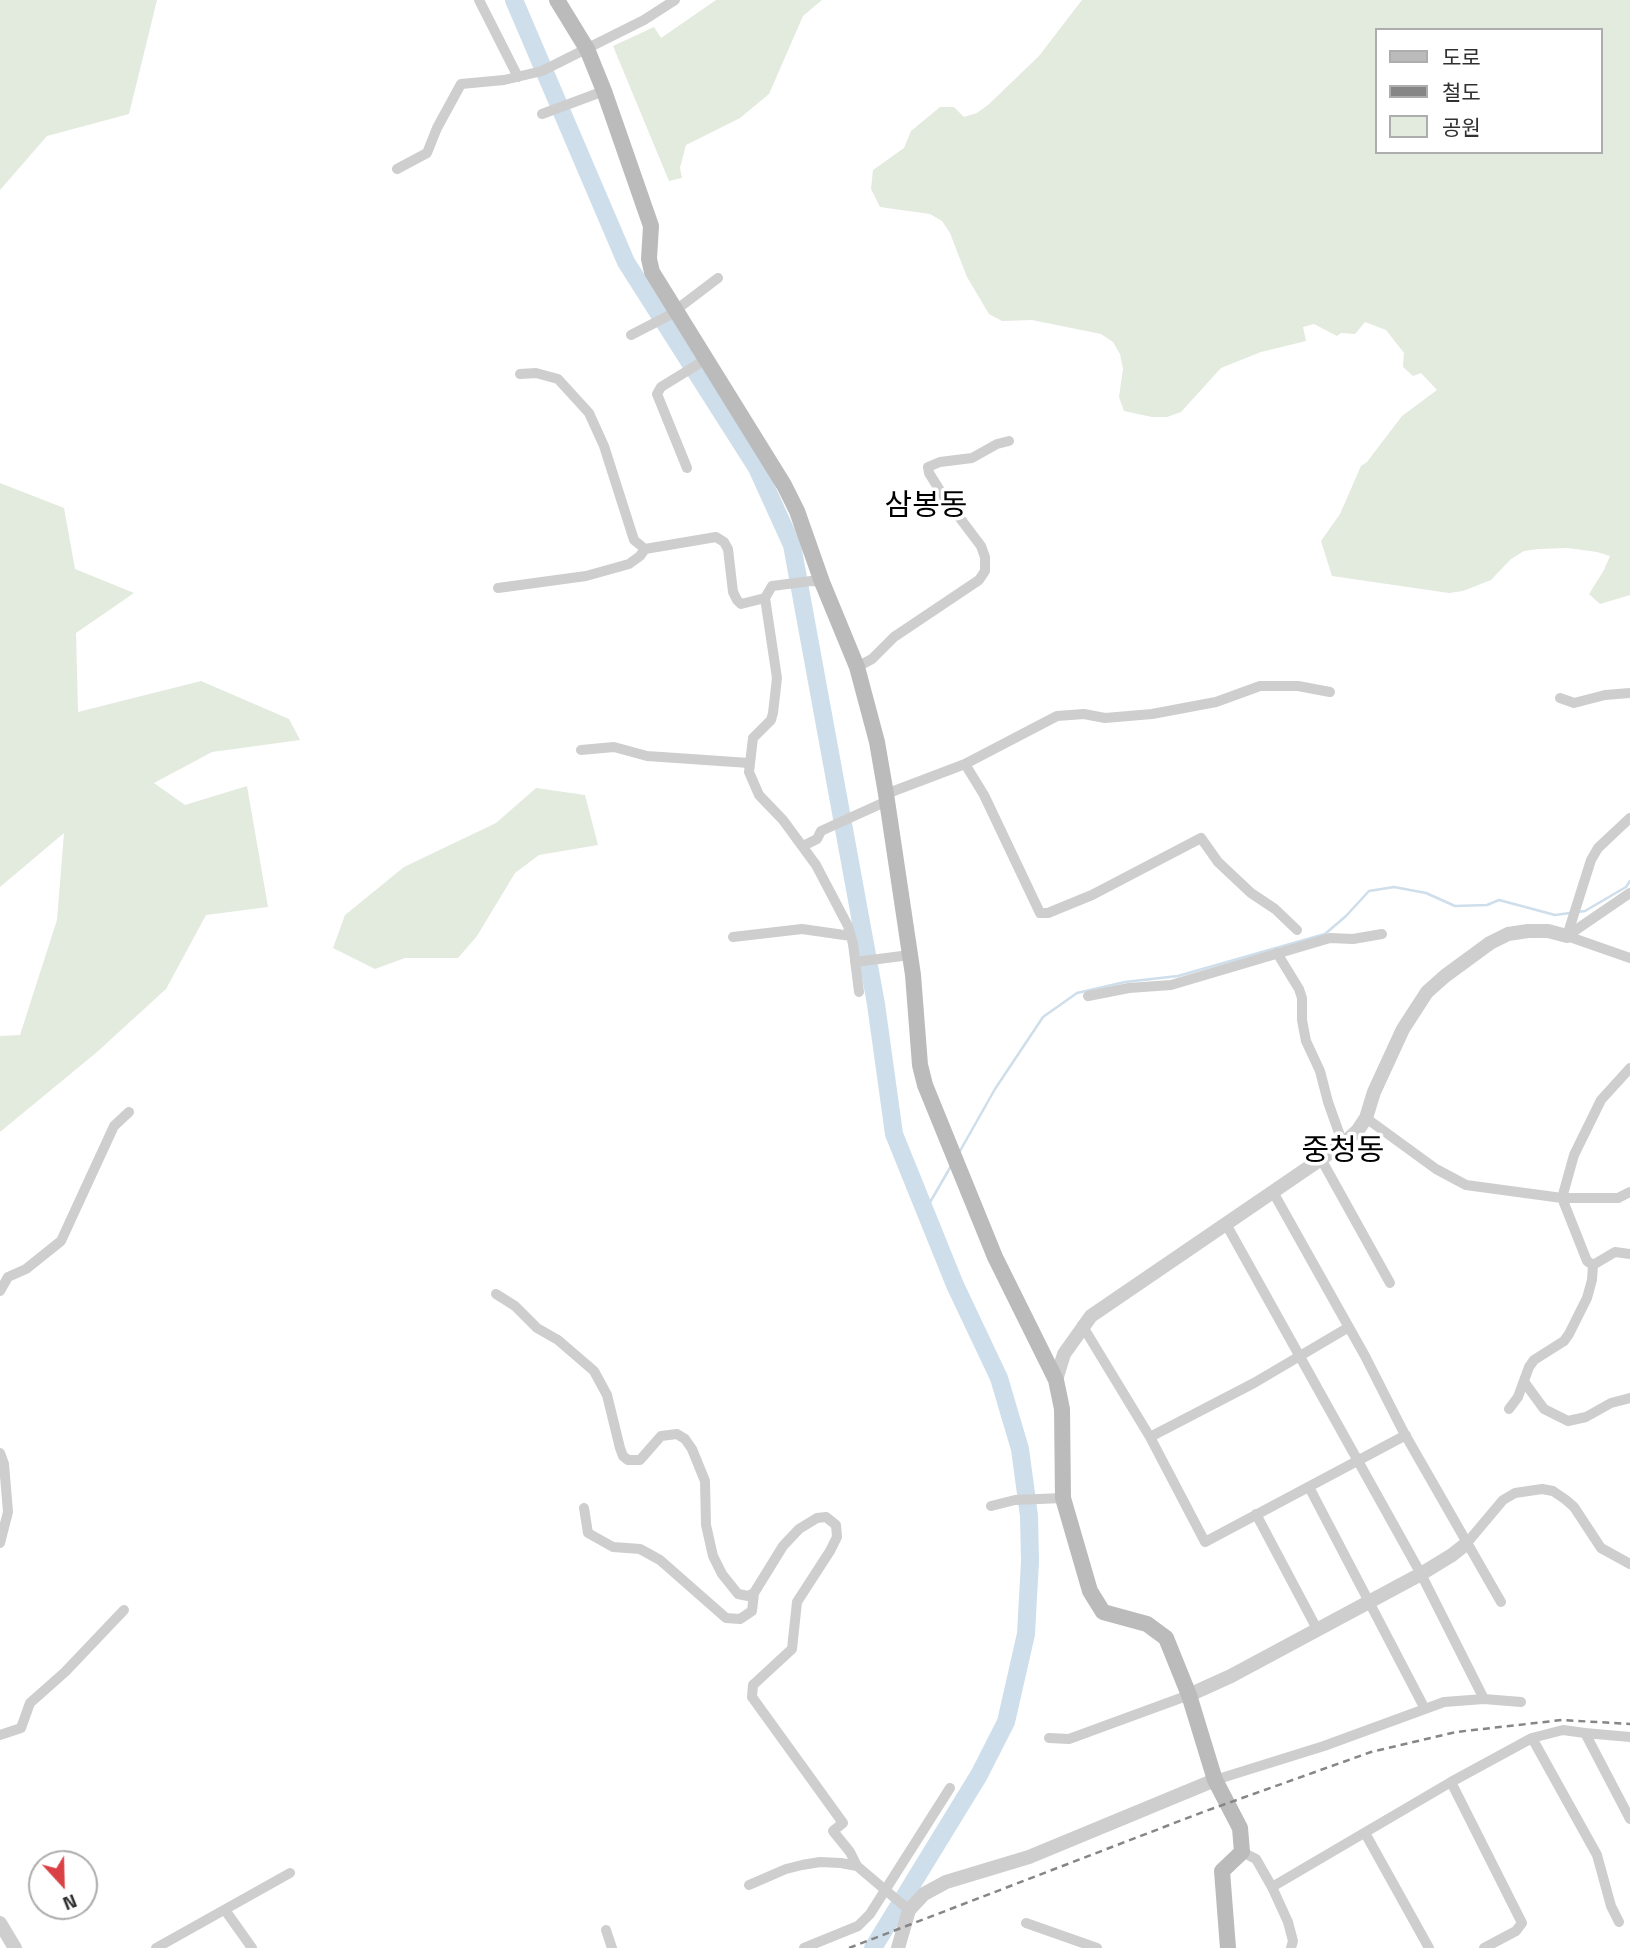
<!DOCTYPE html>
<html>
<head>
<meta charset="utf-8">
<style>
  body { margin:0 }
  #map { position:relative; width:1630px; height:1948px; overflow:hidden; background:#fff; font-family:"Titillium Web","Noto Sans KR",sans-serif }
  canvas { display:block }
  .legend { position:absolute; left:1375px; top:28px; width:228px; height:126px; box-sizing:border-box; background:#fff; border:2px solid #adadad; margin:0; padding:9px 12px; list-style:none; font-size:21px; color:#313131 }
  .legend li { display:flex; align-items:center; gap:14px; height:35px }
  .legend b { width:35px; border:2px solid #adadad }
  .north { position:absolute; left:28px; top:1850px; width:70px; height:70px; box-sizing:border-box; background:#fff; border:2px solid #adadad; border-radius:50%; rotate:158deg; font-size:19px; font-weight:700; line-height:28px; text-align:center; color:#313131 }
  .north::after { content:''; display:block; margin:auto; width:24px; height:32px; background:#da4145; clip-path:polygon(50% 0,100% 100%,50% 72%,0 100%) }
</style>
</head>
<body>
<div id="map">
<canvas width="1630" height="1948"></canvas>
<ul class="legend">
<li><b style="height:9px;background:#bbb"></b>도로</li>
<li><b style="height:9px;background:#868686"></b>철도</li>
<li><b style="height:19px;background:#e3eade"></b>공원</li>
</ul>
<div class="north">N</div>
</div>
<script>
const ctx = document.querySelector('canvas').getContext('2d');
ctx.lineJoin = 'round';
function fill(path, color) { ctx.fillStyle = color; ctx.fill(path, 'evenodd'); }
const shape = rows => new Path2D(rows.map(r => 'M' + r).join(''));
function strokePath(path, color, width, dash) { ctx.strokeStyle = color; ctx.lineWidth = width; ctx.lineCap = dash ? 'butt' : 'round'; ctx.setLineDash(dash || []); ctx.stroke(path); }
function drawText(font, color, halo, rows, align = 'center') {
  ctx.font = font + ' "Titillium Web","Noto Sans KR",sans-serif'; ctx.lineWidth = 7; ctx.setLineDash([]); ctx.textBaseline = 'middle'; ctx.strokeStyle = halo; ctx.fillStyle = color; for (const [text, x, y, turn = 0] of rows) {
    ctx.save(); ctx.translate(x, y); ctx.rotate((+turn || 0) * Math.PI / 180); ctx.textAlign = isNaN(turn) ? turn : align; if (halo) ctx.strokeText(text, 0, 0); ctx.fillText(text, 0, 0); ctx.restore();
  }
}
fill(shape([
  [0,0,157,0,129,114,47,136,0,190],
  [716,0,822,0,803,16,769,94,740,118,686,145,680,168,682,178,669,181,613,46,654,27,661,38],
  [1082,0,1630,0,1630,595,1600,604,1589,594,1604,570,1610,556,1597,552,1567,548,1538,549,1524,551,1511,559,1491,580,1463,591,1449,593,1332,576,1321,541,1340,514,1361,466,1367,462,1402,416,1437,390,1421,373,1413,376,1403,367,1404,353,1386,330,1365,322,1355,334,1341,333,1337,336,1314,324,1303,327,1306,341,1261,352,1221,368,1181,412,1167,417,1152,417,1124,411,1119,397,1123,369,1120,354,1113,342,1101,334,1032,320,1002,321,989,314,967,277,950,233,942,221,930,214,880,207,871,189,873,170,904,148,911,131,940,107,954,107,964,117,977,113,988,105,1039,56],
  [1376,30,1600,30,1600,152,1376,152],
  [0,483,64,508,75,569,134,593,76,633,78,712,201,681,289,719,300,740,212,752,154,783,185,805,247,786,268,907,206,915,166,989,97,1052,0,1132,0,1036,20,1035,57,920,64,833,0,887],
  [536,788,585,795,598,845,539,855,515,873,477,936,458,958,405,958,375,969,333,948,345,915,404,867,496,823]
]), '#e3eade');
strokePath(shape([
  [1577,912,1585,911,1626,887,1630,881],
  [960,1151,995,1089,1043,1017,1077,993,1125,982,1178,976,1325,934,1346,916,1369,891,1394,887,1426,893,1455,906,1487,905,1499,900,1555,915,1570,913],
  [925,1211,951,1166]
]), '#cedeeb', 2.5);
strokePath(shape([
  [514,0,626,262,757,468,792,545,876,1004,894,1134,955,1285,999,1378,1020,1449,1029,1516,1030,1561,1026,1634,1006,1722,979,1775,873,1948]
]), '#cedeeb', 18);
strokePath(shape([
  [479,0,518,77],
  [542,114,604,91],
  [397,169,427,153,437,128,461,84,504,80,542,71,644,20,675,0],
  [631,335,668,316,718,278],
  [520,374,536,373,558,379,589,413,604,446,634,540,645,549],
  [687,468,657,394,661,387,705,360],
  [822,582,811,581,772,586,765,598,777,678,773,713,771,720,753,738,749,772,759,795,783,820,816,865,848,926,853,944,859,992],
  [498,588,586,576,629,564,640,556,645,549,716,537,724,542,728,549,733,592,737,600,741,604,765,598],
  [857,667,872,659,894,637,979,580,985,571,985,557,981,546,944,497,929,473,928,467,940,462,972,458,997,444,1009,441],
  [1560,698,1574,703,1605,695,1630,693],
  [581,750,614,747,647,756,749,763],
  [965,764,984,795,1040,913,1048,913,1092,895,1201,838,1218,862,1251,893,1275,909,1297,930],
  [886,794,965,764,1057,716,1084,714,1105,718,1152,714,1216,702,1260,686,1298,686,1330,692],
  [803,846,817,839,821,831,887,801],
  [1567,936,1591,860,1598,848,1630,818],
  [1567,936,1630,893],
  [1567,936,1630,958],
  [733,937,802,929,851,936],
  [1277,953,1299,989,1302,998,1302,1020,1306,1041,1320,1071,1328,1102,1343,1144],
  [855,962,910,955],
  [1088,996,1129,988,1171,985,1330,938,1353,939,1382,934],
  [1630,1068,1601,1100,1574,1155,1562,1198,1587,1261,1593,1265,1615,1252,1630,1254],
  [1366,1118,1436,1169,1466,1185,1562,1198,1618,1198,1630,1192],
  [1321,1159,1390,1283],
  [1273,1192,1365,1356,1403,1431,1501,1602],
  [1226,1224,1421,1574,1484,1699],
  [0,1291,8,1277,26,1269,61,1241,114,1126,129,1112],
  [496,1294,515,1306,537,1328,558,1340,594,1371,607,1395,620,1448,623,1456,628,1460,640,1460,661,1436,677,1434,685,1439,692,1449,705,1481,706,1525,713,1556,722,1574,738,1594,748,1596,754,1593],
  [1082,1325,1150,1437,1205,1542,1406,1435],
  [1525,1383,1544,1409,1568,1421,1586,1417,1611,1403,1630,1398],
  [1509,1409,1518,1397,1529,1367,1534,1360,1564,1341,1569,1334,1587,1298,1592,1280,1593,1265],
  [1150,1437,1254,1383,1349,1327],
  [0,1453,4,1464,8,1512,0,1543],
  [1309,1487,1425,1709],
  [991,1506,1015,1500,1063,1498],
  [584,1508,588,1533,613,1547,640,1549,660,1560,726,1618,740,1619,752,1611,754,1593,783,1546,799,1529,817,1518,826,1517,836,1525,837,1537,830,1551,797,1602,792,1649,753,1685,752,1697,843,1823,833,1831,850,1852,857,1866],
  [1256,1514,1317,1629],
  [1466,1544,1503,1500,1515,1493,1542,1489,1553,1491,1566,1500,1574,1507,1601,1548,1630,1564],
  [1585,1733,1630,1737],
  [0,1735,21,1728,30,1703,65,1672,124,1610],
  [1049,1738,1069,1739,1189,1695],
  [1532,1738,1597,1855,1611,1906,1619,1922],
  [1215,1780,1324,1746,1444,1702,1484,1699,1521,1702],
  [1451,1782,1522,1923,1516,1931,1484,1948],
  [1365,1833,1429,1948],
  [1242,1852,1256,1859,1272,1887,1451,1782,1532,1738,1563,1730,1585,1733,1630,1819],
  [749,1885,786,1869,802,1865,820,1862,841,1863,857,1866,909,1910],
  [1272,1887,1288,1922,1293,1941,1291,1948],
  [225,1910,252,1948],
  [1026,1923,1097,1948],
  [606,1930,612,1948],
  [156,1948,290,1873],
  [804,1948,858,1926,870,1914,950,1788]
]), '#cecece', 10);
strokePath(shape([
  [1056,1380,1064,1354,1091,1316,1343,1144,1358,1130,1366,1118,1374,1092,1403,1029,1427,992,1445,976,1490,943,1508,934,1528,931,1548,931,1567,936],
  [1189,1695,1231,1676,1421,1574,1452,1555,1466,1544],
  [0,1923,15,1948],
  [898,1948,909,1910,924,1894,946,1882,1029,1857,1215,1780]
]), '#cecece', 14);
strokePath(shape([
  [557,0,587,49,604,91,651,226,649,259,652,272,784,485,797,511,822,582,857,667,877,742,886,794,913,975,920,1065,925,1085,995,1257,1056,1380,1062,1409,1063,1498,1090,1591,1103,1612,1147,1624,1166,1638,1189,1695,1215,1780,1240,1828,1242,1852,1222,1871,1228,1948]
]), '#bbb', 16);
strokePath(shape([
  [849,1948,1203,1812,1371,1752,1456,1732,1562,1720,1630,1724]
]), '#868686', 2.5, [7, 5]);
drawText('30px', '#000', '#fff', [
  ["삼봉동",926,508],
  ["중청동",1343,1153]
]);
</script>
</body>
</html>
